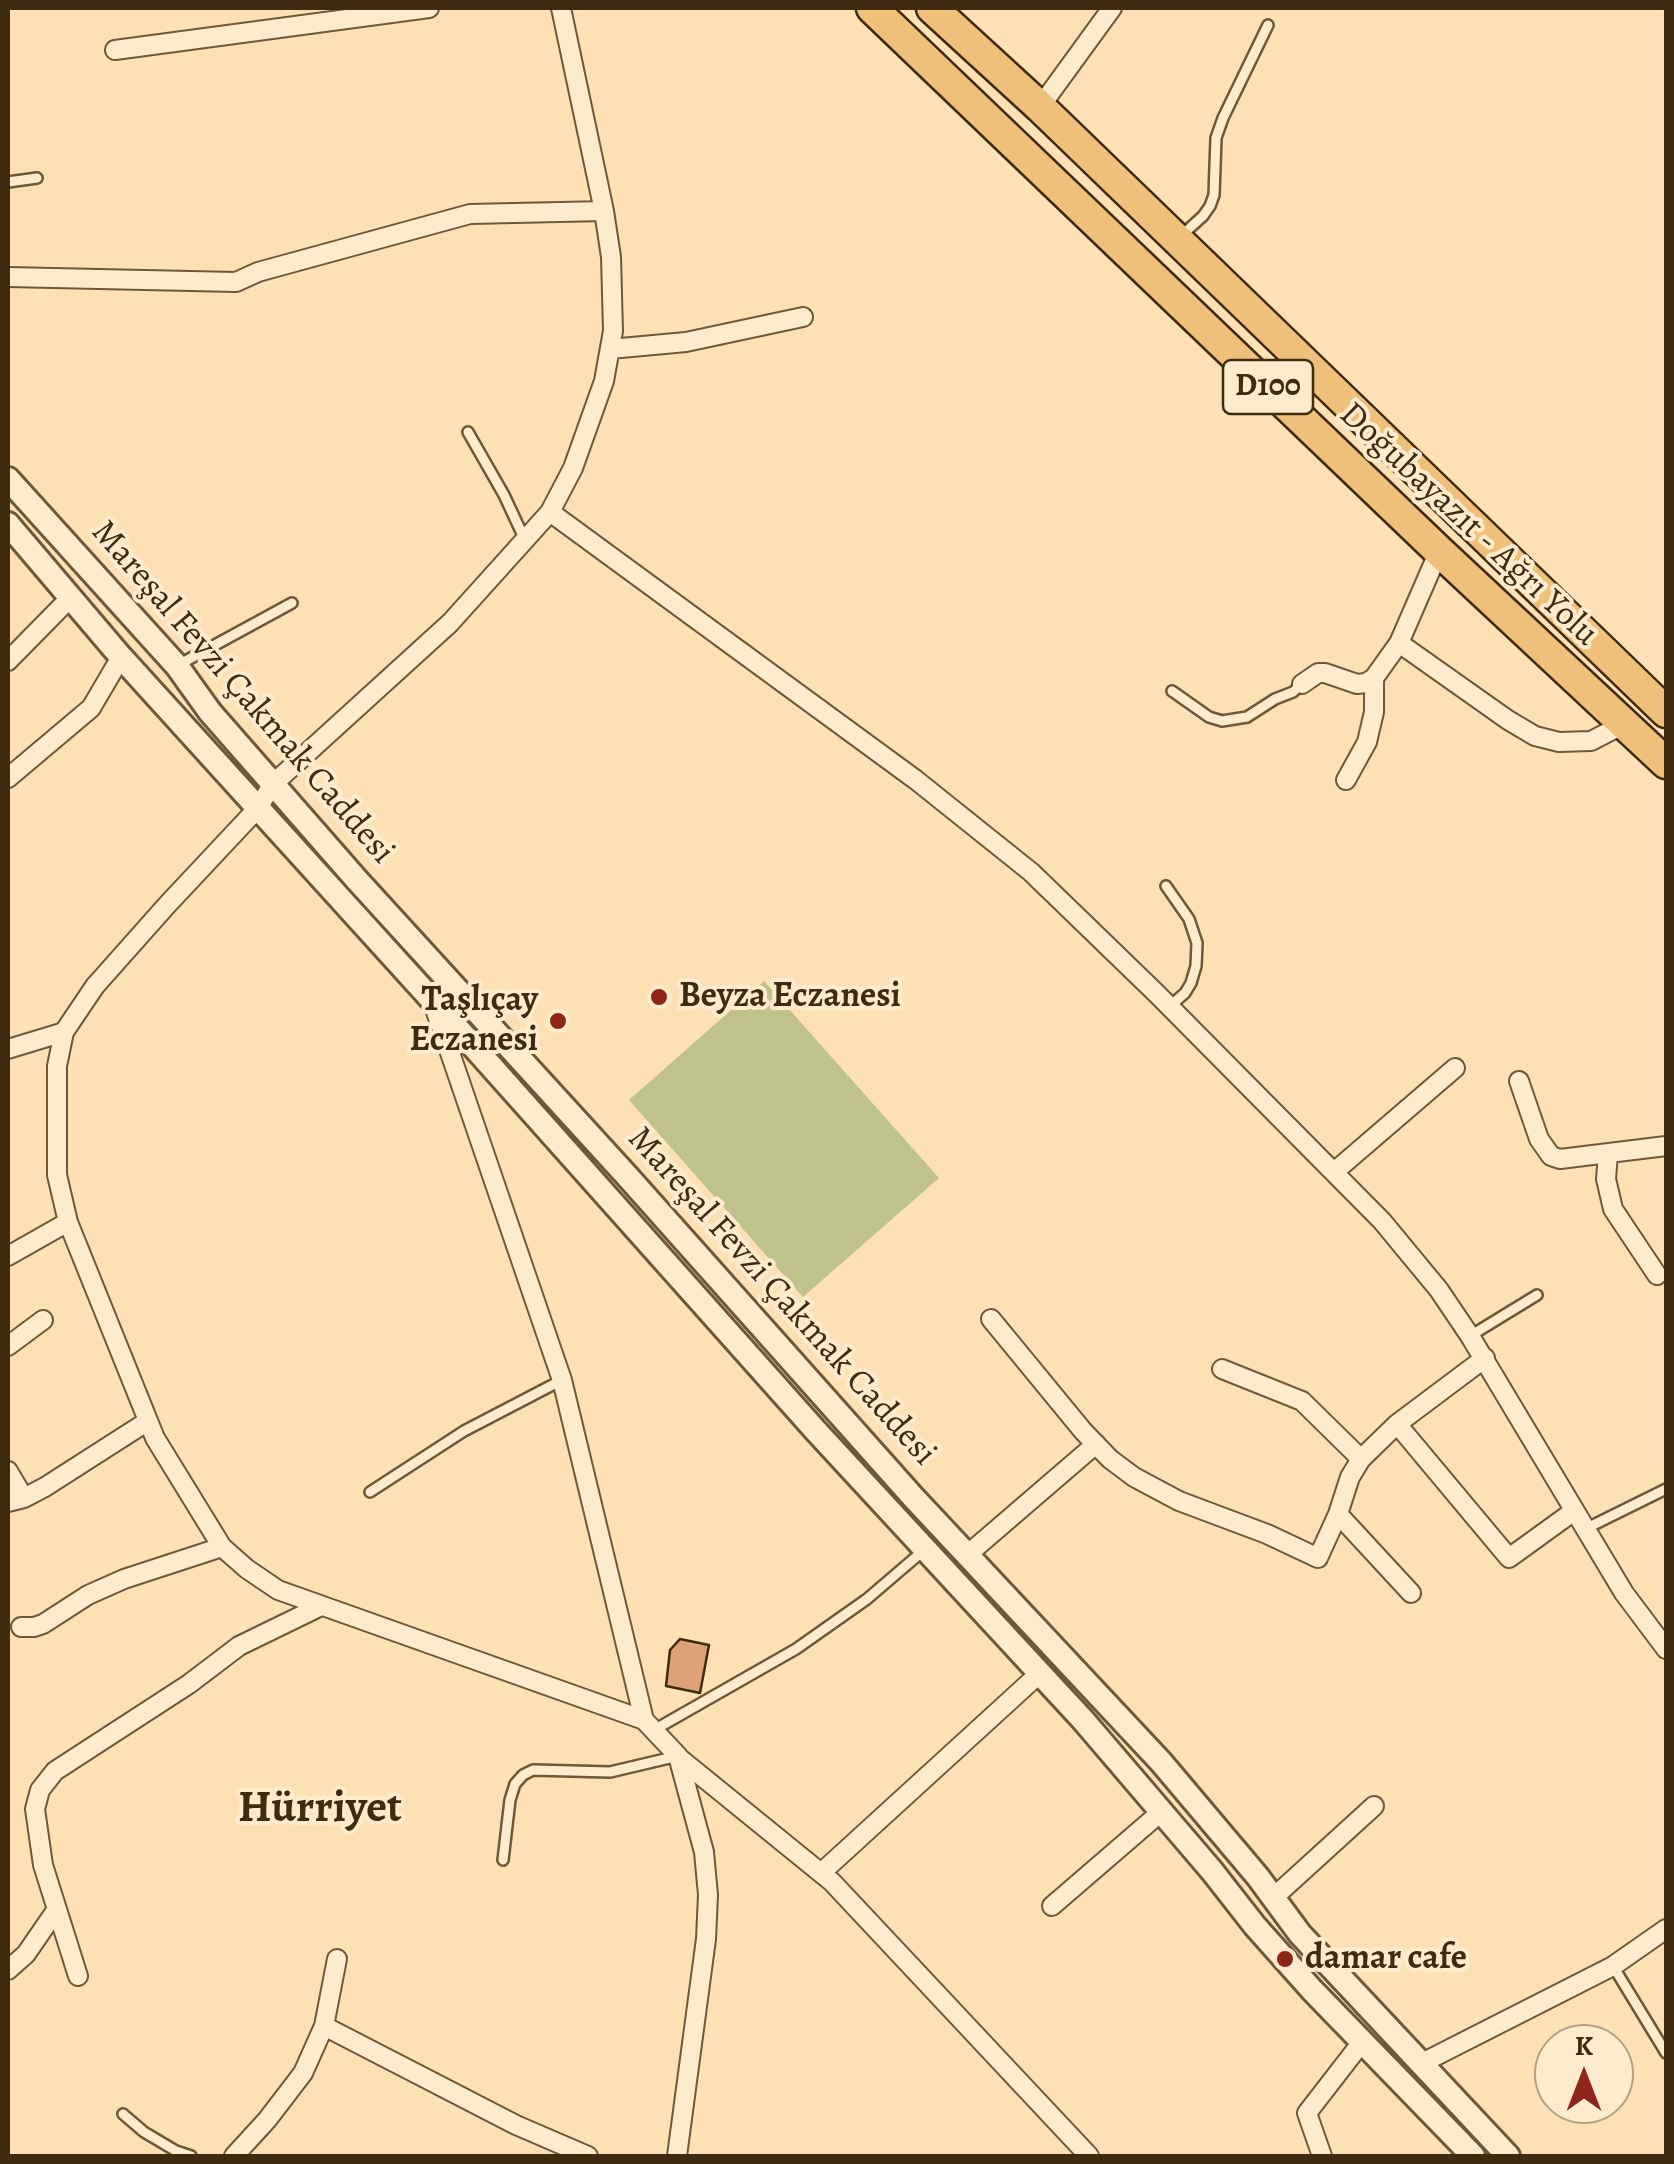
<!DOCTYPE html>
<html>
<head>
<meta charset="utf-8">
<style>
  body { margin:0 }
  #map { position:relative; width:1674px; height:2164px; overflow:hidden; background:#fde0b4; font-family:Alegreya,serif }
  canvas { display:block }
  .frame { position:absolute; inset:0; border:10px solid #402b10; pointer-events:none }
  .north { position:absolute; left:1534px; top:2024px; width:100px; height:100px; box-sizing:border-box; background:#feebce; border:2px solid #b29e82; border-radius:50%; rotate:0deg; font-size:28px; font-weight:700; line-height:40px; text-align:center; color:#402b10 }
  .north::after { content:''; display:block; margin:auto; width:35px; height:45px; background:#8f2418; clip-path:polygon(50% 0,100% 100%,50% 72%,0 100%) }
</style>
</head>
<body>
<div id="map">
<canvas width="1674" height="2164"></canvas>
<div class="frame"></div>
<div class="north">K</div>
</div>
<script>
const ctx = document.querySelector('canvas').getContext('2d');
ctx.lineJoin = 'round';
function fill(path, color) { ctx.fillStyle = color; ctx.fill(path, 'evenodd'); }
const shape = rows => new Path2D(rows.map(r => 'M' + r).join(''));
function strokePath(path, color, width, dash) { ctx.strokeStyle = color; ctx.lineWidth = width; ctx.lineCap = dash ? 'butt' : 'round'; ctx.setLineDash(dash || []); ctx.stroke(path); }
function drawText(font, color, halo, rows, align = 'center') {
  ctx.font = font + ' Alegreya,serif'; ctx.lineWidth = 8; ctx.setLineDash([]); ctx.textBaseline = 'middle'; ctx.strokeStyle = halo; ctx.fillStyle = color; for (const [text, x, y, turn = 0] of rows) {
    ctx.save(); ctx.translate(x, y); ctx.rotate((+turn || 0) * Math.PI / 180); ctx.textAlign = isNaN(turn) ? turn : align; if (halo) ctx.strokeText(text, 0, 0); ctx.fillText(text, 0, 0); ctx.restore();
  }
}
fill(shape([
  [764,981,939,1178,803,1297,629,1100]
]), '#c0c28c');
const building = shape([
  [680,1639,709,1645,700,1693,666,1686,670,1650,680,1639]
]);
fill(building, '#dda278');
strokePath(building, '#402b10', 2.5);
const service = shape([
  [8,182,37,178],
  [1182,235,1203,216,1210,206,1214,195,1216,138,1223,118,1268,25],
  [468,432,504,495,525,540],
  [180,664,292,603],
  [1172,691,1209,717,1222,721,1247,717,1275,699,1293,692,1302,684],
  [1166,886,1189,919,1197,943,1196,966,1191,983,1185,993,1169,1007],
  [1470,1336,1537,1295],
  [370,1492,464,1431,562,1380],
  [1585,1529,1666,1489],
  [654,1730,796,1649,867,1599,923,1551],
  [503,1860,510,1800,515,1784,523,1775,533,1770,610,1772,678,1756],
  [1613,1966,1666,2053],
  [123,2114,144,2132,176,2151,191,2156]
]);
const minor = shape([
  [561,8,604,211,611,257,613,331,604,381,573,468,550,512,450,623,273,784,257,809,167,905,95,986,64,1032,57,1066,57,1175,68,1222,155,1438,222,1547,247,1569,278,1590,644,1720],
  [115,50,429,8],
  [1040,107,1112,8],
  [8,277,236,282,258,272,470,214,604,211],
  [610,349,686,342,803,317],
  [550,512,916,780,1031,872,1157,994,1382,1221,1439,1290,1470,1336,1624,1593,1666,1649],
  [1399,643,1508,720,1535,736,1559,742,1591,741,1624,724],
  [8,661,71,597],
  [1302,684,1318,673,1325,673,1357,684,1366,683,1374,678,1399,643,1439,551],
  [8,778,91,708,121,657],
  [1346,780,1367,742,1374,712,1374,678],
  [434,1006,562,1380,644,1720,678,1756,704,1852,708,1895,706,1939,677,2156],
  [8,1049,64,1032],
  [1519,1081,1539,1139,1551,1156,1560,1159,1666,1146],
  [1608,1153,1606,1179,1613,1209,1657,1275],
  [1334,1172,1455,1068],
  [8,1256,68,1222],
  [991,1319,1083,1431,1110,1459,1134,1477,1179,1501,1267,1534,1318,1558,1338,1514,1350,1477,1361,1459,1397,1424,1485,1358],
  [8,1346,43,1320],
  [1222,1369,1302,1401,1361,1459],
  [1397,1424,1509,1558,1574,1511],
  [8,1471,24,1498],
  [8,1502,24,1498,45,1487,148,1421],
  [1338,1514,1411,1593],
  [967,1555,1096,1444],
  [21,1627,34,1627,43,1624,88,1595,124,1579,222,1547],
  [678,1757,832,1882,1089,2156],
  [821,1873,1040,1673],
  [1273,1898,1374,1806],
  [1052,1906,1161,1812],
  [8,1970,26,1954,57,1909],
  [78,1976,43,1865,35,1809,40,1790,55,1771,189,1684,239,1646,319,1607],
  [324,2026,516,2125,588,2156],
  [1422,2063,1613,1966,1666,1929],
  [234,2156,267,2120,303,2073,324,2026,337,1959],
  [1322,2156,1307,2113,1362,2042]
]);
const tertiary = shape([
  [8,479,177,666,210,712,357,880,628,1177,913,1497,1161,1762,1258,1877,1300,1934,1508,2156],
  [8,524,121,657,433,1001,816,1431,1083,1720,1212,1871,1255,1926,1312,1990,1473,2156]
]);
const trunk = shape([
  [872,8,1439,551,1666,763],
  [932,8,1040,107,1666,712]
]);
strokePath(service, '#6f5839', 14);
strokePath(minor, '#6f5839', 22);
strokePath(tertiary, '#6f5839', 28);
strokePath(trunk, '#402b10', 35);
strokePath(service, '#feebce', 9);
strokePath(minor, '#feebce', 18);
strokePath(tertiary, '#feebce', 22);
strokePath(trunk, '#eec07a', 30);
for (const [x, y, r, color] of [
  [659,997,10,"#8f2418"],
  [558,1021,10,"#8f2418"],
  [1285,1959,10,"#8f2418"]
]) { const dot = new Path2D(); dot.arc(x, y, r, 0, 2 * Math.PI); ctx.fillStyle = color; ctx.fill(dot); strokePath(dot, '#feebce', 4); }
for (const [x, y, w] of [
  [1268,387,90]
]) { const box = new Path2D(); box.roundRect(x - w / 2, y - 27, w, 54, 8); ctx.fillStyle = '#feebce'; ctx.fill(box); strokePath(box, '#402b10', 2.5); }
drawText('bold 32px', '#402b10', null, [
  ["D100",1268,387]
]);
drawText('35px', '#402b10', '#feebce', [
  ["Doğubayazıt - Ağrı Yolu",1468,525,43],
  ["Mareşal Fevzi Çakmak Caddesi",242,693,49],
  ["Mareşal Fevzi Çakmak Caddesi",781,1297,48]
]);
drawText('bold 35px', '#402b10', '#feebce', [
  ["Beyza Eczanesi",679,997],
  ["Taşlıçay",538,1001,"right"],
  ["Eczanesi",538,1041,"right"],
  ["damar cafe",1305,1959]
], 'left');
drawText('bold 45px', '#402b10', '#feebce', [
  ["Hürriyet",320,1810]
]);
</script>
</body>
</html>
